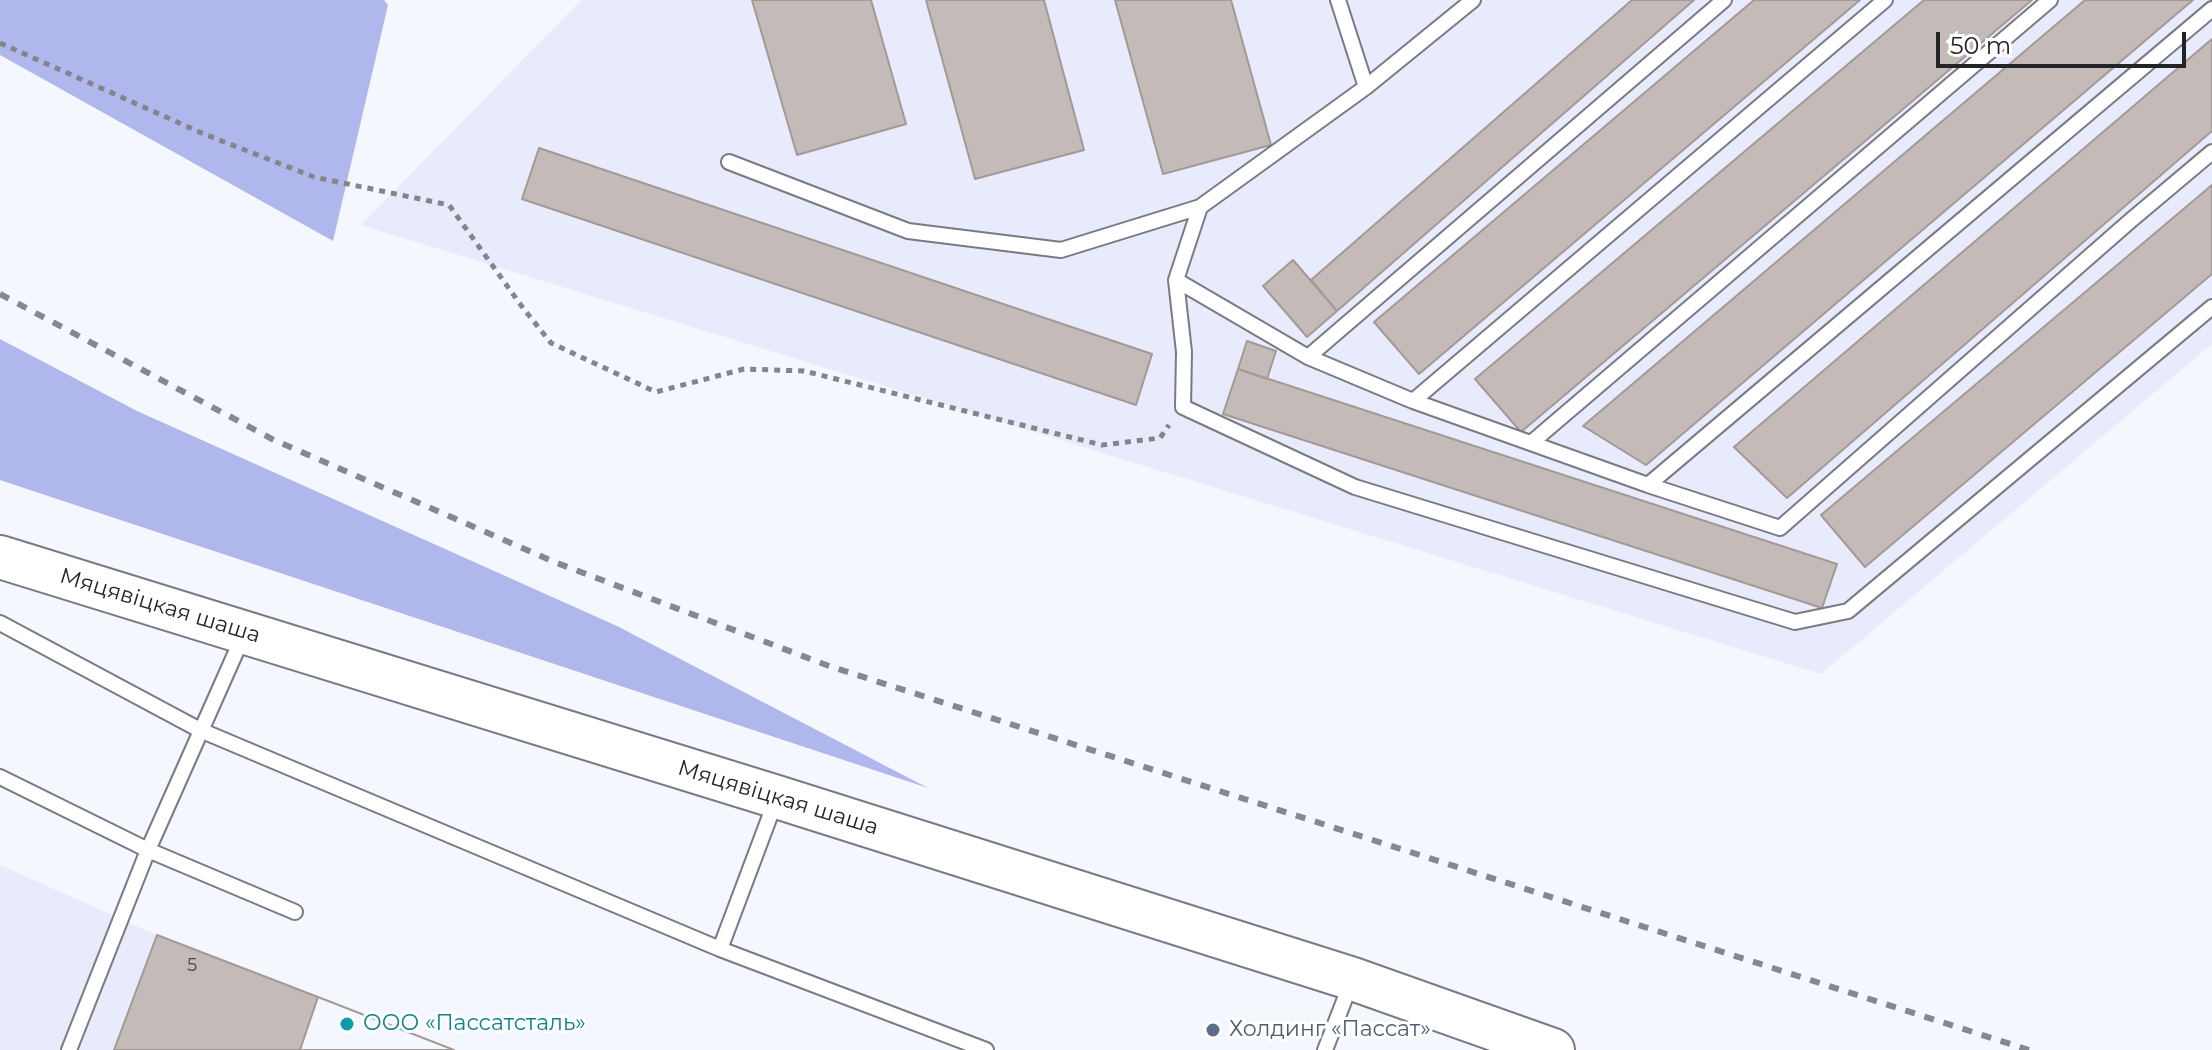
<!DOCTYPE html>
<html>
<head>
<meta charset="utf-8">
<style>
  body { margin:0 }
  #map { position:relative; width:2212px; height:1050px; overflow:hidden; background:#f5f7ff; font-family:Montserrat,sans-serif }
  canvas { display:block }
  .scale { position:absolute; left:1936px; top:32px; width:250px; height:36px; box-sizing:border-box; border:4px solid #232427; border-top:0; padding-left:10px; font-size:24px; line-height:28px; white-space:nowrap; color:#232427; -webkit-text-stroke:6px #fff; paint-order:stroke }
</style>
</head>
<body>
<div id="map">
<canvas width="2212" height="1050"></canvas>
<div class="scale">50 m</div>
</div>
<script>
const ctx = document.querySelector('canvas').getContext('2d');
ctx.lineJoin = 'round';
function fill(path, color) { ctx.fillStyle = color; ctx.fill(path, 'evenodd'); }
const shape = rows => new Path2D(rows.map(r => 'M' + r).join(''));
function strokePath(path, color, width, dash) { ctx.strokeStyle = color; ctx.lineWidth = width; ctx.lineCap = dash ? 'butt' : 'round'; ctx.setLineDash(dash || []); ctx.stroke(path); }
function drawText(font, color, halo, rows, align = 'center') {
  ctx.font = font + ' Montserrat,sans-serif'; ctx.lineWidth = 6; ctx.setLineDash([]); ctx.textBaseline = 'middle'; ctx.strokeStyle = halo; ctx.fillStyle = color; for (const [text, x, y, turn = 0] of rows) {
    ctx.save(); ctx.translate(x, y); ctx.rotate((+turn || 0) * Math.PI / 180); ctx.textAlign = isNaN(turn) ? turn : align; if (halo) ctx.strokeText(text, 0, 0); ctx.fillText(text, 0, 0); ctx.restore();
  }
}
fill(shape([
  [581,0,2212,0,2212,344,1821,674,361,225],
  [0,865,157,935,114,1050,0,1050]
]), '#e8ebfc');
fill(shape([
  [0,0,384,0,388,5,333,241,0,55],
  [0,339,137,411,617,626,928,788,0,480]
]), '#afb7ec');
const building = shape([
  [752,0,871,0,906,124,797,155,752,0],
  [926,0,1044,0,1084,150,975,179,926,0],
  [1115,0,1231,0,1271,145,1163,174,1115,0],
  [1632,0,1694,0,1337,311,1311,280,1632,0],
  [1754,0,1860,0,1419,374,1374,322,1754,0],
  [1924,0,2032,0,1521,432,1475,379,1924,0],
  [2085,0,2193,0,1646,465,1583,426,2085,0],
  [2212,39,2212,131,1787,498,1734,447,2212,39],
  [539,148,1152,354,1136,405,522,199,539,148],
  [2212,185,2212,274,1865,567,1821,515,2212,185],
  [1293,260,1337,311,1307,337,1263,286,1293,260],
  [1247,341,1276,351,1267,379,1238,369,1247,341],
  [1238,369,1837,564,1822,608,1223,414,1238,369],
  [157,935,318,997,454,1050,114,1050,157,935],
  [318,997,454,1050,300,1050,318,997]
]);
fill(building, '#c4bab7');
strokePath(building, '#a39996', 2);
const service = shape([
  [1338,0,1366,87],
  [1473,0,1366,87,1200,207,1176,280,1308,357,1413,401,1648,485,1780,528,2130,221,2212,152],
  [729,162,908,231,1061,250,1200,207],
  [1176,280,1184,352,1183,407,1355,487,1795,622,1848,611,2212,307],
  [1308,357,1724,0],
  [1413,401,1885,0],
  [1531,443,2050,0],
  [1648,485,2212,9],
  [0,623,200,730,720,949,986,1050],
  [244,634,148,850,295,912],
  [0,777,148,850,69,1050],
  [720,949,776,800],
  [1325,1050,1351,983]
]);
const secondary = shape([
  [0,557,777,797,1353,979,1553,1050]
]);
strokePath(service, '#797a83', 18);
strokePath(secondary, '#797a83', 46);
strokePath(shape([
  [0,43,204,134,314,177,449,205,523,308,551,343,656,392,744,369,804,371,1102,445,1160,438,1169,425]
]), '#84858a', 5, [6, 6]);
strokePath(service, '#fff', 14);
strokePath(secondary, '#fff', 42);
strokePath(shape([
  [0,294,274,440,557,563,829,666,2029,1050]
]), '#86888d', 6, [10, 10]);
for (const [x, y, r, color] of [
  [347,1024,8,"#0f9aa8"],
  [1213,1030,8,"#5c6f8a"]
]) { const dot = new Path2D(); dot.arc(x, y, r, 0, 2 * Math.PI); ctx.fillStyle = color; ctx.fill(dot); strokePath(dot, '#fff', 3); }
drawText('18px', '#4b4a4b', null, [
  ["5",192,966]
]);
drawText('22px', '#232427', '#fff', [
  ["Мяцявіцкая шаша",160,606,17],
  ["Мяцявіцкая шаша",778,798,17]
]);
drawText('22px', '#0d838f', '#fff', [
  ["ООО «Пассатсталь»",363,1024]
], 'left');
drawText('22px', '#4e5e75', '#fff', [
  ["Холдинг «Пассат»",1229,1030]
], 'left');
</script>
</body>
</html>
